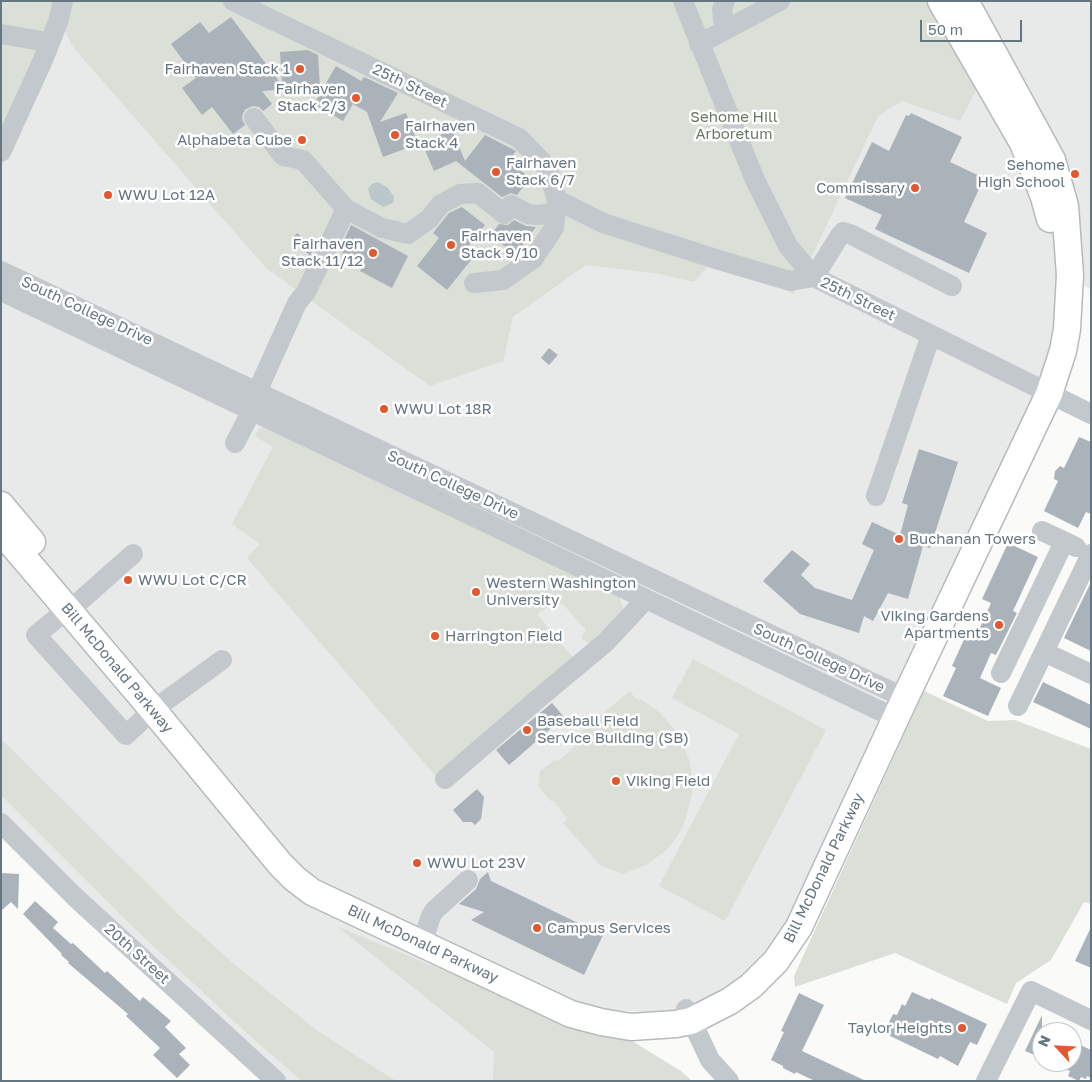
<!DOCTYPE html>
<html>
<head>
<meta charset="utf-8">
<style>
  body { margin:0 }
  #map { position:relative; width:1092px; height:1082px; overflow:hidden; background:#fafaf8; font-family:"Golos Text",sans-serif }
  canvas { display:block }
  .frame { position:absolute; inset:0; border:2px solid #657683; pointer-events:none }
  .north { position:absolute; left:1032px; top:1022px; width:50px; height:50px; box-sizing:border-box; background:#fff; border:1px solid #c1c8cd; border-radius:50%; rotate:295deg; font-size:14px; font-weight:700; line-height:20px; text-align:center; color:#657683 }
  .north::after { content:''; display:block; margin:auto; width:18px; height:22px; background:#e4572e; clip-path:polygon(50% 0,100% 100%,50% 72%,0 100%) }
  .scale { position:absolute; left:920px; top:20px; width:102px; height:22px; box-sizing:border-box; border:2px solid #657683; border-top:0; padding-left:6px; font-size:15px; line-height:18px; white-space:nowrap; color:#657683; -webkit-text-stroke:4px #fff; paint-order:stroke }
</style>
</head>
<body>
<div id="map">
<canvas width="1092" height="1082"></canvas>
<div class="frame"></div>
<div class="north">N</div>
<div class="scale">50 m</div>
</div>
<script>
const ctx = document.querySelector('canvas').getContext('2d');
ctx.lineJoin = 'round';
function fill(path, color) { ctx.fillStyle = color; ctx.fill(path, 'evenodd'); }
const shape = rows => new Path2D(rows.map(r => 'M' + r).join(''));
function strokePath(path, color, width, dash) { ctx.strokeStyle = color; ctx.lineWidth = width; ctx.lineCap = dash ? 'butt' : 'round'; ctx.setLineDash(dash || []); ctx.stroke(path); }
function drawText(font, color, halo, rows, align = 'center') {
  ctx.font = font + ' "Golos Text",sans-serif'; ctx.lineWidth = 5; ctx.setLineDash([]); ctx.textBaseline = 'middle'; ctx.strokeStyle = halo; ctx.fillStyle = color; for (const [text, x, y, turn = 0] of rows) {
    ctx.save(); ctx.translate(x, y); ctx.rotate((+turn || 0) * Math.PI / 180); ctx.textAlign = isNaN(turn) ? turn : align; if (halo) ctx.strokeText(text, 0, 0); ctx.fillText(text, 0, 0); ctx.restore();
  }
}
fill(shape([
  [1,1,930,5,1060,211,1060,338,796,923,748,983,692,1014,577,1009,502,1081,287,1081,75,897,1,823],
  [968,1,1091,1,1091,289,1084,286,1069,206]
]), '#e8e9e9');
fill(shape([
  [1,1,54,1,44,34,1,31],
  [71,1,931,1,978,87,960,121,902,101,878,116,794,294,717,257,694,282,660,274,586,265,513,317,503,361,430,386,266,268,73,47,64,29],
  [1,37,39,46,1,131],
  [263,427,620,597,623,609,621,617,591,643,588,643,581,638,586,630,562,603,558,605,552,604,537,614,573,658,435,775,247,558,260,544,232,524,273,447,255,436,258,430],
  [693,659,826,730,725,921,659,886,739,734,672,698],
  [630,691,635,698,642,700,660,713,680,736,690,762,693,789,686,818,681,830,673,842,665,851,646,865,623,874,601,866,563,823,567,819,554,801,551,801,538,786,540,771,555,760,558,761,574,747,574,738],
  [924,691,988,721,1015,720,1091,749,1091,904,1084,902,1051,960,1016,983,1007,1004,895,953,795,987,794,976],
  [1,739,179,915,234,964,319,1032,396,1081,302,1081,250,1036,136,930,1,795],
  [338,927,443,970,575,1022,632,1041,681,1071,692,1081,491,1081,493,1079,494,1052]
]), '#dadfd7');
fill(shape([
  [378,182,388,188,394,197,393,203,383,207,371,199,368,189,372,184]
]), '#bbc7cb');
fill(shape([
  [231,17,282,85,280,52,308,50,318,55,320,87,262,91,272,104,263,111,259,107,253,106,246,109,243,113,242,119,245,125,233,134,212,107,202,115,182,88,196,78,171,44,200,22,209,33],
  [336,66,361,81,364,77,398,93,380,122,406,113,418,144,383,157,367,112,353,104,343,121,314,104],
  [911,113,962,137,950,162,984,178,964,222,987,233,969,273,875,229,882,215,845,198,872,142,889,151,906,115,909,116],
  [452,130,465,161,485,135,514,150,516,151,508,161,530,178,517,195,511,193,502,197,456,161,434,171,422,143],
  [462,207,485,225,463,253,471,260,447,290,417,266,439,238,433,233,449,213],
  [514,220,526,226,536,227,516,254,490,236,499,224,508,225],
  [351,225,408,256,392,288,360,271,364,264,339,251],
  [297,233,314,247,310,256,292,239],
  [549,348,558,355,549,365,541,358],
  [1079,437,1091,442,1091,514,1086,512,1078,528,1044,511,1058,481,1054,479,1055,471,1060,466,1064,468],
  [919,449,958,462,930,548,923,546,908,599,888,593,873,621,864,616,859,633,800,614,763,581,792,550,810,564,801,575,815,588,852,600,874,550,862,544,872,522,900,535,908,505,902,503],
  [1008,543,1038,557,1013,611,1017,613,996,655,991,653,980,678,1001,688,988,716,943,696,956,668,952,666,966,635,975,639,991,603,982,599],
  [1091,582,1091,651,1064,638],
  [1043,682,1091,705,1091,729,1033,702],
  [552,703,564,717,509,765,496,750],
  [477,789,484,797,481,819,475,825,472,822,463,822,453,810],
  [488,872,491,881,603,935,584,975,471,920,484,912,459,904,476,889,480,879],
  [1,873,19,874,18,909,11,902,1,911],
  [35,901,58,922,53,928,71,944,73,943,105,973,107,971,140,1001,143,997,171,1021,165,1027,186,1048,179,1054,190,1065,177,1078,153,1055,160,1048,126,1016,128,1014,68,963,69,962,61,955,62,954,23,914],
  [1091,927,1091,968,1075,961],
  [912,992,930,1000,931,998,987,1024,977,1045,970,1042,958,1066,940,1056,938,1059,884,1033,893,1014,897,1015,902,1004,905,1006],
  [799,993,824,1005,802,1051,866,1081,815,1081,796,1072,795,1074,783,1068,783,1066,771,1060,784,1032,781,1031],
  [1042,1015,1042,1058,1025,1051],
  [1072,1041,1091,1050,1091,1078,1087,1076,1086,1079,1081,1077,1079,1081,1068,1076,1070,1071,1050,1062,1072,1062]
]), '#aab3b9');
const major = shape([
  [941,1,1023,143,1044,197,1050,219],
  [1,505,32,542],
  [1,531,153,710,280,864,295,879,312,892,571,1014,601,1022,631,1027,676,1024,691,1021,730,1001,751,986,776,961,799,927,905,698,1049,394,1063,351,1067,329,1070,275,1065,206,1052,160,965,1]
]);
strokePath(major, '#b5babe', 29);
strokePath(shape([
  [233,1,519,138,547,167,557,200,554,228,534,258,503,280,474,283],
  [683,1,755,180,788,246,814,277],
  [725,1,722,10,723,19,727,29],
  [1,34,42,41],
  [699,44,780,1],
  [1,152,43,60,58,22,63,1],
  [557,200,603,223,719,260,790,281,814,277,1091,414],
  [346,209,382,228,408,234,429,219,441,204,460,194,478,193,504,214,511,205,528,214,536,215,556,213],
  [1,271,905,698],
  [814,277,839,237,843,232,850,234,952,286],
  [1,291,895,718],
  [235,443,251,412,257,392,297,303,306,292,346,209,303,160,283,156,254,118],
  [876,496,931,335],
  [1042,531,1076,547],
  [80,601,133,554],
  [68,609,36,635,126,735,153,710,222,660],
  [1044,652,1091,674],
  [1001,673,1064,542],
  [1018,706,1091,554],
  [445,779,539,698,606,642,646,599],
  [1,823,75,897,276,1081],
  [426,931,431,916,434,911,468,880],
  [686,1009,710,1060,729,1081],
  [986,1081,1031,991,1091,1020]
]), '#c3c8cc', 20);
strokePath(major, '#fff', 26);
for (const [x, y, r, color] of [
  [300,69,5,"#e4572e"],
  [356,98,5,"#e4572e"],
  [395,135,5,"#e4572e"],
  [302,140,5,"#e4572e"],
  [496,172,5,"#e4572e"],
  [1075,174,5,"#e4572e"],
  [915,188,5,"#e4572e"],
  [108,195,5,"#e4572e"],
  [451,245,5,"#e4572e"],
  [373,253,5,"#e4572e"],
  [384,409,5,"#e4572e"],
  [899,539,5,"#e4572e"],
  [128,580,5,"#e4572e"],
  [476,592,5,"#e4572e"],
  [999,625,5,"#e4572e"],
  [435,636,5,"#e4572e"],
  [527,730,5,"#e4572e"],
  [616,781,5,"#e4572e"],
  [417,863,5,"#e4572e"],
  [537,928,5,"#e4572e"],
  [962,1028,5,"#e4572e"]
]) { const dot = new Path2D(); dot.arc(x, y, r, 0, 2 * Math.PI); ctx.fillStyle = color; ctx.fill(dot); strokePath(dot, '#fff', 2); }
drawText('15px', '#657683', '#fff', [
  ["Fairhaven Stack 1",290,69,"right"],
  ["Fairhaven",346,89,"right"],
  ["Stack 2/3",346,106,"right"],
  ["Fairhaven",405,126],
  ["Stack 4",405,143],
  ["Alphabeta Cube",292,140,"right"],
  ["Fairhaven",506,163],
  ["Stack 6/7",506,180],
  ["Sehome",1065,165,"right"],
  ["High School",1065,182,"right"],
  ["Commissary",905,188,"right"],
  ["WWU Lot 12A",118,195],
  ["Fairhaven",461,236],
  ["Stack 9/10",461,253],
  ["Fairhaven",363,244,"right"],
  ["Stack 11/12",363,261,"right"],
  ["WWU Lot 18R",394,409],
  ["Buchanan Towers",909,539],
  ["WWU Lot C/CR",138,580],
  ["Western Washington",486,583],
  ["University",486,600],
  ["Viking Gardens",989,616,"right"],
  ["Apartments",989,633,"right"],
  ["Harrington Field",445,636],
  ["Baseball Field",537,721],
  ["Service Building (SB)",537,738],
  ["Viking Field",626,781],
  ["WWU Lot 23V",427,863],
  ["Campus Services",547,928],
  ["Taylor Heights",952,1028,"right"]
], 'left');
drawText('15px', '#657683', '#fff', [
  ["25th Street",410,86,26],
  ["25th Street",858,299,26],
  ["South College Drive",87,311,25],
  ["South College Drive",453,485,25],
  ["South College Drive",819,658,25],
  ["Bill McDonald Parkway",117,668,50],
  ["Bill McDonald Parkway",824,868,-64],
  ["Bill McDonald Parkway",423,944,25],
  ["20th Street",137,954,42]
]);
drawText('15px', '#687a64', '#fff', [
  ["Sehome Hill",734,117],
  ["Arboretum",734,134]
]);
</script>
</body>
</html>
